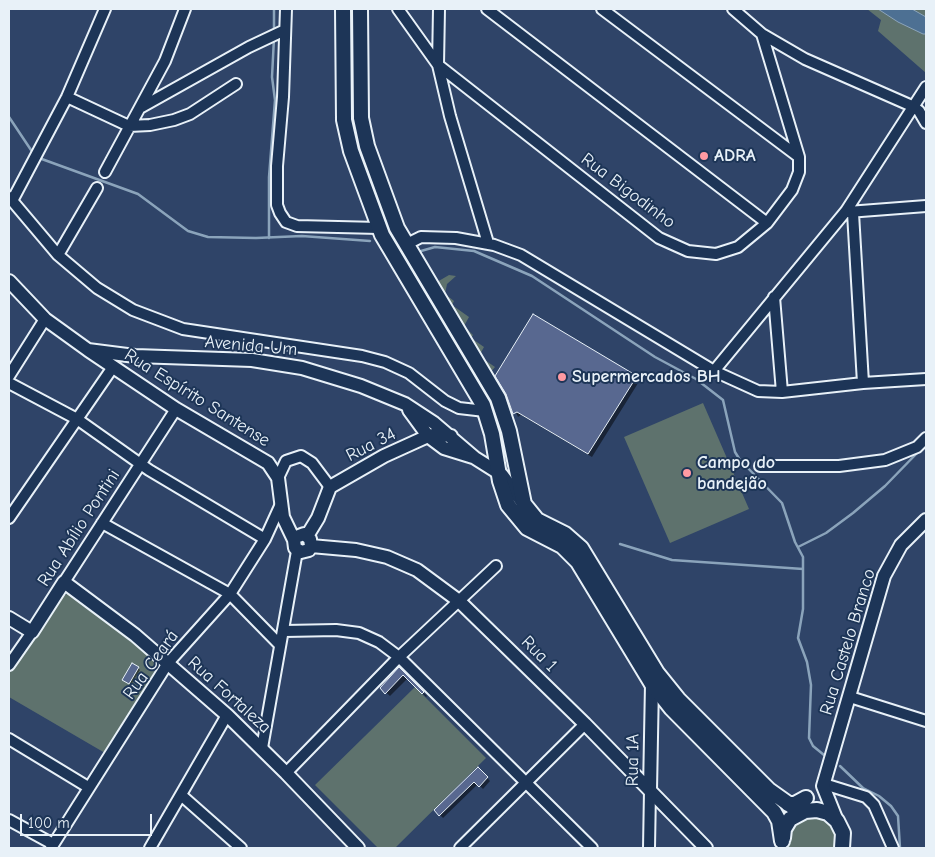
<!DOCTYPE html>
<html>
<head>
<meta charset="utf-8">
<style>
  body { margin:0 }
  #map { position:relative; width:935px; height:857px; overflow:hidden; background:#2f4468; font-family:"Comic Neue",sans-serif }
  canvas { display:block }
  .frame { position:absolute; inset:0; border:10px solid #e8f1f8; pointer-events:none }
  .scale { position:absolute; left:20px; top:814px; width:132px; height:22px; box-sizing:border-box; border:2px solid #e8f1f8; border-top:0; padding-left:6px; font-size:15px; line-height:18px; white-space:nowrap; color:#e8f1f8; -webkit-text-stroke:4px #1d3557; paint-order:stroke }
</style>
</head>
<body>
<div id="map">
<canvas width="935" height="857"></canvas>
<div class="frame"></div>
<div class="scale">100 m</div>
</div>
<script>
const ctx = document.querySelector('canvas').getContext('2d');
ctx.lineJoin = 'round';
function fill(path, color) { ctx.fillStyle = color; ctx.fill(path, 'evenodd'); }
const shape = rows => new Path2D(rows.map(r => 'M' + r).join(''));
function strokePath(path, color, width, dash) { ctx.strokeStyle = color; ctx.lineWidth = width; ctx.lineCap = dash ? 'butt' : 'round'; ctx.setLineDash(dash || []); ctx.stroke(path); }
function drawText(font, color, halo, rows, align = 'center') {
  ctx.font = font + ' "Comic Neue",sans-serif'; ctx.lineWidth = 4; ctx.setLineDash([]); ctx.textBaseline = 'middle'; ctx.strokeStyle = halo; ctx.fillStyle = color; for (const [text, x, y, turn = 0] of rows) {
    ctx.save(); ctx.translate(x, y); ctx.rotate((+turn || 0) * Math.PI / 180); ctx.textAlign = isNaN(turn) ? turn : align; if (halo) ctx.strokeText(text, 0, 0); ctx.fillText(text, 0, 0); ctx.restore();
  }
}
fill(shape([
  [867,9,926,10,926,73,878,31,881,20],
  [449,275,456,276,447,284,445,294,454,301,452,305,469,317,464,326,473,335,471,338,484,347,479,356,495,367,489,374,437,285,437,282],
  [703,403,749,509,670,543,624,437],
  [72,592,80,594,159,664,105,753,9,697,9,672,60,597],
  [415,687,486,758,395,848,378,848,315,785],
  [816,814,834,823,839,848,788,848,788,834,796,821]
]), '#5e726d');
const water = shape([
  [878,9,912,9,926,17,926,34,923,34,898,22,878,9]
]);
fill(water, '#4d7093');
strokePath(water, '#8ba4bb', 1);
fill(shape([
  [636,377,640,380,592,457,521,415,518,417,507,393],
  [138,668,140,670,131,685,126,682],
  [399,669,427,696,426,697,408,678,390,696,381,688],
  [478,768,490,781,483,789,478,784,443,818,435,810]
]), '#0007');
strokePath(shape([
  [274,32,274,9],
  [9,117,33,153],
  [39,158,138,194,188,231,208,237,256,238,302,236,370,241],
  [269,238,269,177,275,100,272,77,274,38],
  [421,251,435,247,474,251,532,276,655,357,696,379,723,400,735,452,740,460,782,503,795,542,803,557,803,609,798,638,807,662,811,685,809,738,813,746,824,755],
  [620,544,672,560,803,569],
  [798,547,826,533,853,513,885,486,920,450],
  [840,766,863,788,879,796,891,806,898,816,900,848]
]), '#8ba4bb', 2.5);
const building = shape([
  [533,314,637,376,588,454,517,412,513,414,506,394,495,376,533,314],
  [132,663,139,667,129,684,122,680,132,663],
  [399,667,424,692,422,694,403,675,385,694,380,688,399,667],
  [478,767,488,777,479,787,474,782,439,816,434,810,478,767]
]);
fill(building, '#586890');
strokePath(building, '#e8f1f8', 1);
const minor = shape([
  [286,9,283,97,277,166,277,205,280,213,286,222,297,226,379,228],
  [398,9,438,65,450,116,488,243],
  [487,9,767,223],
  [602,9,799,157],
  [733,9,762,34,805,59,912,106,919,111,926,123],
  [438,65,659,238,688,251,716,254,738,247,767,223,792,190,799,172,799,157,762,34],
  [438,65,439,9],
  [67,97,129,126,150,125,174,120,190,114,236,84],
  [140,108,249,47,285,30],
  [105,172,165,61,185,9],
  [9,197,58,255,97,288,133,310,183,329,362,356,385,362,409,373,445,401,459,408,485,411],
  [12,201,67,97,105,9],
  [848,212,926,206],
  [853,213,863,383],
  [407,244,421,237,456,238,494,245,521,255,714,371,758,391,782,392,863,383,926,379],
  [58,255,97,188],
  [774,297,782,392],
  [714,371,846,211,926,87],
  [9,376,45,319],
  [9,383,77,419,149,470,265,539],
  [760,466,839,466,885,460,917,447,926,438],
  [278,478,286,461,301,456,312,463,330,487],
  [9,518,113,367],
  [102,523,230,594,280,645],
  [64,582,176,409],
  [285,631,336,630,359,633,379,642,399,657,592,848],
  [9,665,32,632],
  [850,697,926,721],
  [9,739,88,787],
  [262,748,297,551],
  [286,773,399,657,496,566],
  [824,784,866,797,874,805,893,848],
  [181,795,241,848],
  [9,820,53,844],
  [51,848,168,663,230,594,265,539,281,504],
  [150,848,227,715],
  [460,848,585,724],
  [649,848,650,790]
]);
const tertiary = shape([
  [9,281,45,319,88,350,176,409,268,463,278,478,283,517,294,540,295,548,301,552,309,550,311,546,310,539,304,534,296,537,294,540],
  [88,350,135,356,252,360,302,368,361,386,405,404,434,423,475,458,502,475,522,502],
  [409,410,428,436,444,448,473,457],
  [307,536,318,518,330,487,384,456,428,436,437,434,451,436],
  [311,546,356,550,387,557,417,570,459,601,585,724,706,848],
  [9,618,32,632,64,582,135,635,227,715,286,773,358,848],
  [650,790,652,684,657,681],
  [837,821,823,786,884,576,901,545,926,520]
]);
const secondary = shape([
  [343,9,344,120,351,151,382,235,483,405,492,434,500,481,508,505,527,528,562,546,578,562,652,684,671,708,774,812,779,821,782,841],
  [360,9,361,118,367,146,397,228,498,398,509,431,524,504,537,520,565,534,581,548,657,673,678,699,769,790,800,812],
  [788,804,795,804,806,798],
  [783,838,784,829,790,819,805,811,817,810,828,813,837,821,843,833,842,848]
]);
strokePath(minor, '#e8f1f8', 14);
strokePath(tertiary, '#e8f1f8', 16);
strokePath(secondary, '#e8f1f8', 18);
strokePath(minor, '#1d3557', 10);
strokePath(tertiary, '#1d3557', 12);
strokePath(secondary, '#1d3557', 14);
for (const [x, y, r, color] of [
  [704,156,5,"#ff9aa2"],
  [562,377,5,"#ff9aa2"],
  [687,473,5,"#ff9aa2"]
]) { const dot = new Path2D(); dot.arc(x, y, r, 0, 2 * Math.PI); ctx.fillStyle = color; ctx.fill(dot); strokePath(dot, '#1d3557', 2); }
drawText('bold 18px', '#e8f1f8', '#1d3557', [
  ["ADRA",714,156],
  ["Supermercados BH",572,377],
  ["Campo do",697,463],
  ["bandejão",697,484]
], 'left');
drawText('18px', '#e8f1f8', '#1d3557', [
  ["Rua Bigodinho",628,191,37],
  ["Avenida Um",251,346,5],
  ["Rua Espírito Santense",197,398,32],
  ["Rua 34",371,445,-27],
  ["Rua Abílio Pontini",79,528,-57],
  ["Rua Castelo Branco",848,642,-73],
  ["Rua 1",539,654,45],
  ["Rua Ceará",151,665,-54],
  ["Rua Fortaleza",229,695,42],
  ["Rua 1A",633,760,-89]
]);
</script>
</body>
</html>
